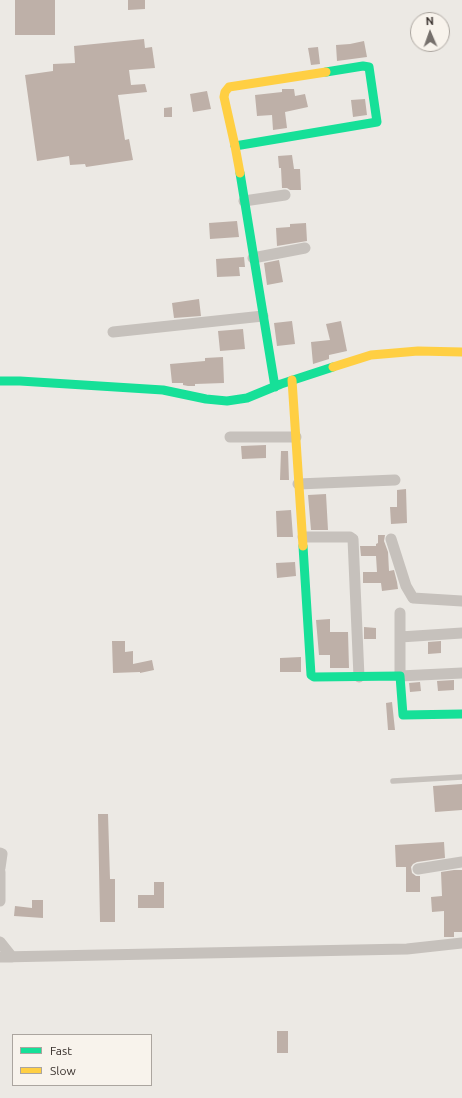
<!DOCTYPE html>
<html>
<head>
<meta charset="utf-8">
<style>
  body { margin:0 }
  #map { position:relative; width:462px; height:1098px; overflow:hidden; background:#ece9e4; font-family:Ubuntu,sans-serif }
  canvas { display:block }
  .legend { position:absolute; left:12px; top:1034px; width:140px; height:52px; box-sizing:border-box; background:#f8f3ec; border:1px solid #aba59f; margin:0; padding:5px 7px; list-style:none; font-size:12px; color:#372f2b }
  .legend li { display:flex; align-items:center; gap:8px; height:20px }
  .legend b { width:20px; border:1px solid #aba59f }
  .north { position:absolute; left:410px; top:12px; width:40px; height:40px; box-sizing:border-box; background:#f8f3ec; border:1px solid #aba59f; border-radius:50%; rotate:358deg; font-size:11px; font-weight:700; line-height:16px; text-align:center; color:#372f2b }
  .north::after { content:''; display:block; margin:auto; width:14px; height:18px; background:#76706c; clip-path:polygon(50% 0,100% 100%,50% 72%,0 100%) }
</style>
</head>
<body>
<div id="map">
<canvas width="462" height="1098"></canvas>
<ul class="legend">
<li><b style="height:5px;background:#16e098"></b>Fast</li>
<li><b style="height:5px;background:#ffcf43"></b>Slow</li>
</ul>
<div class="north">N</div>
</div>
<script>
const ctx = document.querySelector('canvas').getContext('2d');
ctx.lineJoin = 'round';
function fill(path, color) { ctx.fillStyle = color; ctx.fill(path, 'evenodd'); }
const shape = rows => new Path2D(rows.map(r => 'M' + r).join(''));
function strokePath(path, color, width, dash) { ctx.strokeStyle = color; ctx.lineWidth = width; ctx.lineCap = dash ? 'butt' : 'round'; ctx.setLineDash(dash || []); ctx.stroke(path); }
fill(shape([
  [15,0,55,0,55,35,15,35],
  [128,0,145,0,145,9,128,10],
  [144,39,145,48,152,47,155,68,129,70,131,85,145,84,147,92,118,95,125,140,129,139,133,160,86,167,85,164,70,165,69,156,37,161,25,75,53,71,53,64,75,63,74,46],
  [364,41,367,57,337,61,336,45,350,44],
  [318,47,320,64,311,65,308,48],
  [282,89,294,89,295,96,305,94,308,107,285,112,287,128,273,130,272,115,257,116,255,95,282,92],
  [207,91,211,109,193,112,190,94],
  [365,99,367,115,353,117,351,100],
  [172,107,172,117,164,117,164,108],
  [292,155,294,169,300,169,301,190,290,190,287,188,282,188,281,168,279,168,278,156],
  [237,221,239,237,210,239,209,223],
  [306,223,307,241,277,246,276,228,290,227,290,224],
  [244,257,245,267,239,267,240,276,217,277,216,259],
  [279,260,283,282,267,285,264,263],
  [199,299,201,316,174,318,172,303],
  [292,321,295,344,277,346,274,323],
  [341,321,347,351,329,355,329,359,313,364,311,342,330,340,326,324],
  [243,329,245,349,220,351,218,331],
  [223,357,224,383,195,384,195,386,188,386,183,385,183,383,172,383,170,364,205,361,205,358],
  [266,445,266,458,242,459,241,446],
  [281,451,288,451,289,480,280,480],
  [406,489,407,523,391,524,390,507,397,507,397,490],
  [326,494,328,530,311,530,308,495],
  [291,510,293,537,277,537,276,511],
  [378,535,385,535,384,541,388,552,389,571,394,570,397,582,398,589,382,591,381,583,363,583,363,572,377,572,376,556,361,556,360,546,376,546,376,544,378,543],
  [295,562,296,576,277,578,276,563],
  [330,619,330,632,348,632,349,668,330,668,330,655,319,655,316,620],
  [364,627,376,628,376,639,364,639],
  [112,641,125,641,125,652,133,651,133,664,152,660,154,670,140,673,140,672,113,673],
  [441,641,441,653,428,654,428,642],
  [301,657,301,672,280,672,280,658],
  [454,680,454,690,438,691,437,681],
  [420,682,421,691,410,692,409,683],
  [392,702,395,730,388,730,386,703],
  [462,784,462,810,435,812,433,786],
  [98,814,108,814,110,879,115,879,115,922,100,922],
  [444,842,445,858,417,862,413,864,411,867,412,873,416,876,420,876,420,892,406,892,406,867,396,867,395,845],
  [454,870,462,870,462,932,454,932,454,937,444,937,444,911,432,912,431,897,442,896,441,872],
  [154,882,164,882,164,908,138,908,138,895,154,895],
  [32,900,43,900,43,918,14,916,15,906,32,908],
  [277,1031,288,1031,288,1053,277,1053]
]), '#beb0a8');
strokePath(shape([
  [393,781,462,777]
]), '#c6c1bc', 5.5);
strokePath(shape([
  [244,201,285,195],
  [253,258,305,248],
  [113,332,263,316],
  [230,437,296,437],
  [298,484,395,480],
  [303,537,350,537,353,539,359,677],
  [391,539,406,586,413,598,462,601],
  [400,613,400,676,462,673],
  [400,637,462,633],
  [0,853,2,854,0,868],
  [418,869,462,862],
  [0,872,0,901],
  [0,942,12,957],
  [0,957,407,949,462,943]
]), '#c6c1bc', 11);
strokePath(shape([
  [235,146,377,122,369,67,363,66,326,72],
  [240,173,275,387],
  [0,381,20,381,163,390,206,399,227,401,247,398,281,384,333,367],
  [303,546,311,675,314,677,400,676,403,715,462,714]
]), '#16e098', 9);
strokePath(shape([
  [240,173,235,146,224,97,225,92,229,87,326,72],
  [333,367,371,355,418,351,462,352],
  [292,380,303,546]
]), '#ffcf43', 9);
</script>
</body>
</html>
